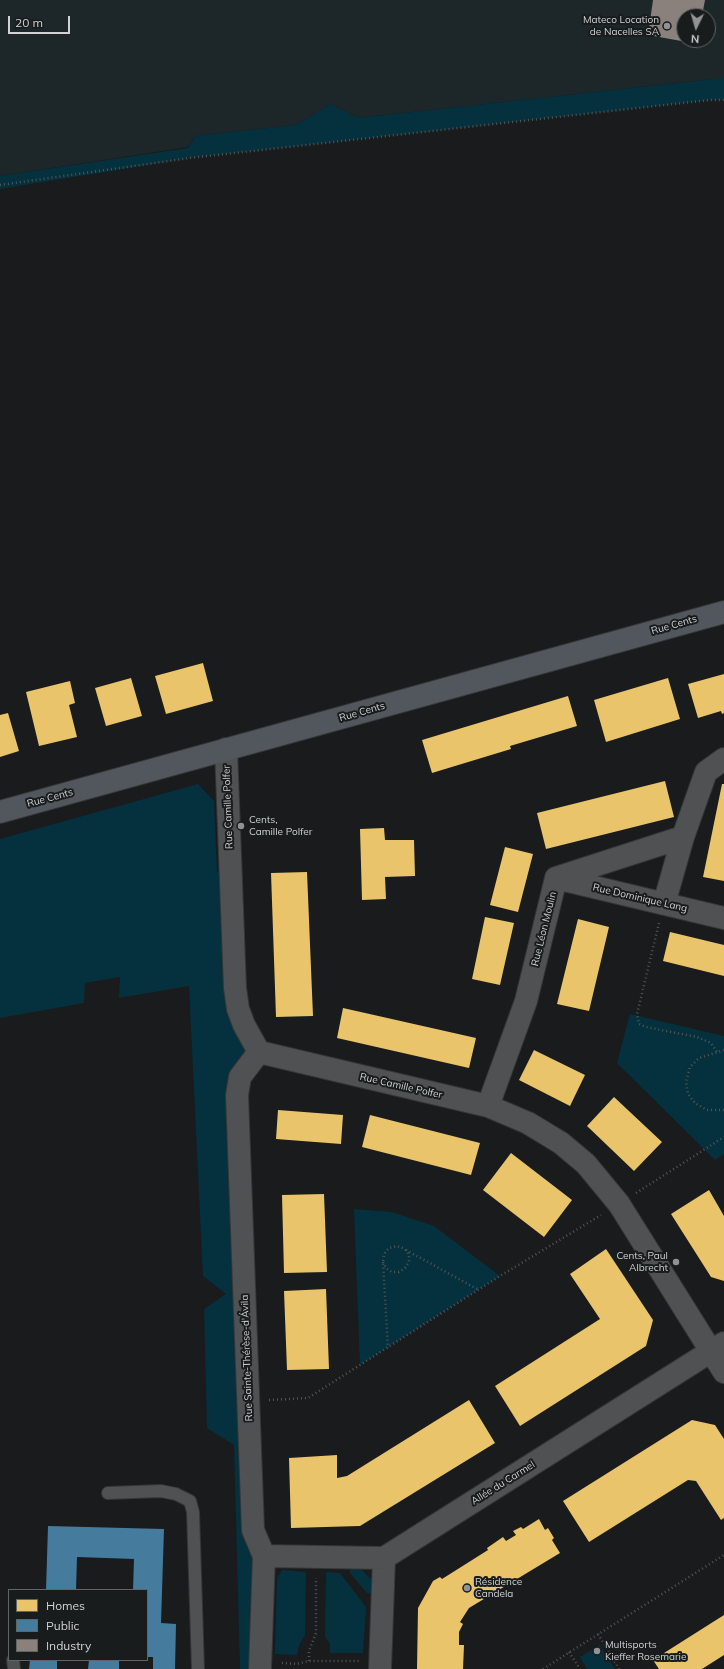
<!DOCTYPE html>
<html>
<head>
<meta charset="utf-8">
<style>
  body { margin:0 }
  #map { position:relative; width:724px; height:1669px; overflow:hidden; background:#191b1c; font-family:Mulish,sans-serif }
  canvas { display:block }
  .legend { position:absolute; left:8px; top:1589px; width:140px; height:72px; box-sizing:border-box; background:#181c1d; border:1px solid #626566; margin:0; padding:5px 7px; list-style:none; font-size:12px; color:#d0d2d3 }
  .legend li { display:flex; align-items:center; gap:8px; height:20px }
  .legend b { width:20px; border:1px solid #626566 }
  .north { position:absolute; left:676px; top:8px; width:40px; height:40px; box-sizing:border-box; background:#181c1d; border:1px solid #626566; border-radius:50%; rotate:185deg; font-size:11px; font-weight:700; line-height:16px; text-align:center; color:#d0d2d3 }
  .north::after { content:''; display:block; margin:auto; width:14px; height:18px; background:#909293; clip-path:polygon(50% 0,100% 100%,50% 72%,0 100%) }
  .scale { position:absolute; left:8px; top:16px; width:62px; height:18px; box-sizing:border-box; border:2px solid #d0d2d3; border-top:0; padding-left:5px; font-size:12px; line-height:14px; white-space:nowrap; color:#d0d2d3; -webkit-text-stroke:3px #181c1d; paint-order:stroke }
</style>
</head>
<body>
<div id="map">
<canvas width="724" height="1669"></canvas>
<ul class="legend">
<li><b style="height:11px;background:#e9c46a"></b>Homes</li>
<li><b style="height:11px;background:#457b9d"></b>Public</li>
<li><b style="height:11px;background:#8a817c"></b>Industry</li>
</ul>
<div class="north">N</div>
<div class="scale">20 m</div>
</div>
<script>
const ctx = document.querySelector('canvas').getContext('2d');
ctx.lineJoin = 'round';
function fill(path, color) { ctx.fillStyle = color; ctx.fill(path, 'evenodd'); }
const shape = rows => new Path2D(rows.map(r => 'M' + r).join(''));
function strokePath(path, color, width, dash) { ctx.strokeStyle = color; ctx.lineWidth = width; ctx.lineCap = dash ? 'butt' : 'round'; ctx.setLineDash(dash || []); ctx.stroke(path); }
function drawText(font, color, halo, rows, align = 'center') {
  ctx.font = font + ' Mulish,sans-serif'; ctx.lineWidth = 4; ctx.setLineDash([]); ctx.textBaseline = 'middle'; ctx.strokeStyle = halo; ctx.fillStyle = color; for (const [text, x, y, turn = 0] of rows) {
    ctx.save(); ctx.translate(x, y); ctx.rotate((+turn || 0) * Math.PI / 180); ctx.textAlign = isNaN(turn) ? turn : align; if (halo) ctx.strokeText(text, 0, 0); ctx.fillText(text, 0, 0); ctx.restore();
  }
}
fill(shape([
  [0,0,724,0,724,78,358,118,331,104,296,125,196,136,188,147,0,176],
  [684,16,708,16,708,40,684,40]
]), '#1d2629');
fill(shape([
  [724,78,724,100,710,100,190,158,0,189,0,176,188,148,196,136,296,125,331,104,358,118],
  [198,784,214,801,217,872,222,872,245,1051,242,1059,253,1553,251,1669,240,1669,234,1445,207,1428,204,1309,226,1294,203,1276,189,986,119,998,120,977,85,983,84,1003,0,1018,0,839],
  [630,1014,724,1036,724,1154,715,1160,617,1063],
  [354,1209,392,1212,434,1226,500,1276,360,1365],
  [350,1565,361,1569,371,1579,373,1594,367,1593,350,1573],
  [282,1570,306,1572,305,1635,299,1645,297,1655,275,1654,277,1578],
  [326,1572,340,1573,366,1607,363,1653,330,1653,330,1644,325,1637],
  [600,1645,615,1669,587,1669,580,1657]
]), '#05313f');
fill(shape([
  [203,663,213,701,166,714,155,676],
  [724,674,724,713,722,714,721,711,698,718,688,684],
  [131,678,142,716,106,726,95,688],
  [668,678,680,719,606,742,594,700],
  [70,681,75,703,69,705,77,737,39,746,26,692],
  [568,696,577,726,510,746,511,749,432,773,422,740],
  [8,713,19,751,0,757,0,715],
  [665,781,674,817,546,849,537,813],
  [722,784,724,784,724,881,703,877],
  [384,828,385,840,414,840,415,876,385,877,386,899,362,900,360,829],
  [505,847,533,854,518,912,490,905],
  [307,872,313,1016,276,1017,271,873],
  [485,917,514,923,500,985,472,979],
  [578,919,609,927,589,1011,557,1004],
  [670,932,724,945,724,976,663,961],
  [343,1008,476,1038,469,1068,337,1038],
  [534,1050,585,1075,570,1106,519,1080],
  [614,1097,662,1142,634,1171,587,1126],
  [278,1110,343,1115,341,1144,276,1139],
  [370,1115,480,1143,471,1175,362,1147],
  [511,1153,572,1200,544,1237,483,1190],
  [709,1190,724,1216,724,1281,711,1277,671,1214],
  [324,1194,327,1272,284,1273,282,1195],
  [606,1249,653,1320,646,1346,520,1426,495,1386,600,1319,570,1274],
  [326,1289,329,1369,287,1370,284,1291],
  [469,1400,495,1443,360,1526,291,1528,289,1458,337,1455,337,1478,347,1476],
  [692,1420,715,1425,724,1439,724,1518,721,1520,696,1481,688,1480,589,1542,563,1501],
  [539,1519,545,1530,548,1528,554,1538,552,1540,560,1553,469,1608,460,1622,463,1624,459,1632,459,1645,464,1645,463,1669,417,1669,418,1608,433,1581,440,1577,442,1579,488,1550,487,1548,503,1537,506,1541,516,1535,513,1531,521,1527,523,1529],
  [724,1615,724,1655,702,1669,659,1669,653,1660]
]), '#e9c46a');
fill(shape([
  [48,1526,164,1529,161,1623,176,1624,175,1669,153,1669,153,1657,147,1657,147,1590,133,1590,134,1559,77,1557,76,1590,46,1590],
  [30,1660,57,1660,57,1669,29,1669],
  [89,1660,119,1660,119,1669,88,1669]
]), '#457b9d');
fill(shape([
  [653,0,705,0,702,16,684,16,684,40,699,40,698,44,648,35]
]), '#8a817c');
const lane = shape([
  [108,1493,161,1491,176,1494,190,1501,193,1512,198,1669],
  [13,1660,14,1669]
]);
const street = shape([
  [226,749,235,988,238,1009,244,1025,259,1052,488,1106,528,1123,561,1143,586,1164,619,1204,724,1372],
  [556,878,724,918],
  [664,904,683,837,706,772,724,759],
  [259,1052,240,1077,237,1095,253,1530,264,1556,260,1669],
  [488,1106,526,1001,556,878,683,837],
  [264,1556,384,1558,724,1343],
  [380,1669,384,1558]
]);
const primary = shape([
  [0,812,724,612]
]);
strokePath(lane, '#353637', 14);
strokePath(street, '#353637', 24);
strokePath(primary, '#353637', 24);
strokePath(shape([
  [0,185,190,158,710,100,724,100],
  [659,923,637,1014,639,1024,646,1027,697,1037,711,1043,717,1052],
  [724,1050,699,1058,690,1067,686,1082,688,1094,695,1103,707,1110,724,1110],
  [636,1193,724,1137],
  [406,1250,479,1290],
  [383,1262,386,1268,392,1272,399,1272,405,1268,409,1262,409,1255,405,1249,397,1246,389,1248,384,1254,383,1262,388,1348],
  [269,1400,308,1398,500,1276,601,1215],
  [598,1634,619,1669],
  [569,1652,580,1669],
  [309,1661,309,1651,316,1633,316,1578],
  [282,1663,297,1664,309,1661,360,1661],
  [543,1669,724,1555]
]), '#535454', 2.5, [1, 3]);
strokePath(lane, '#505152', 12);
strokePath(street, '#505152', 22);
strokePath(primary, '#52575d', 22);
for (const [x, y, r, color] of [
  [667,26,4,"#909293"],
  [241,826,4,"#909293"],
  [676,1262,4,"#909293"],
  [467,1588,4,"#909293"],
  [597,1651,4,"#909293"]
]) { const dot = new Path2D(); dot.arc(x, y, r, 0, 2 * Math.PI); ctx.fillStyle = color; ctx.fill(dot); strokePath(dot, '#181c1d', 1.5); }
drawText('10px', '#d0d2d3', '#181c1d', [
  ["Mateco Location",659,20,"right"],
  ["de Nacelles SA",659,32,"right"],
  ["Cents,",249,820],
  ["Camille Polfer",249,832],
  ["Cents, Paul",668,1256,"right"],
  ["Albrecht",668,1268,"right"],
  ["Résidence",475,1582],
  ["Candela",475,1594],
  ["Multisports",605,1645],
  ["Kieffer Rosemarie",605,1657]
], 'left');
drawText('10px', '#d0d2d3', '#181c1d', [
  ["Rue Cents",674,625,-16],
  ["Rue Cents",362,712,-16],
  ["Rue Cents",50,798,-15],
  ["Rue Camille Polfer",228,807,-92],
  ["Rue Dominique Lang",640,898,13],
  ["Rue Léon Moulin",544,929,-76],
  ["Rue Camille Polfer",401,1086,13],
  ["Rue Sainte-Thérèse-d'Ávila",247,1358,-92],
  ["Allée du Carmel",503,1483,-32]
]);
</script>
</body>
</html>
